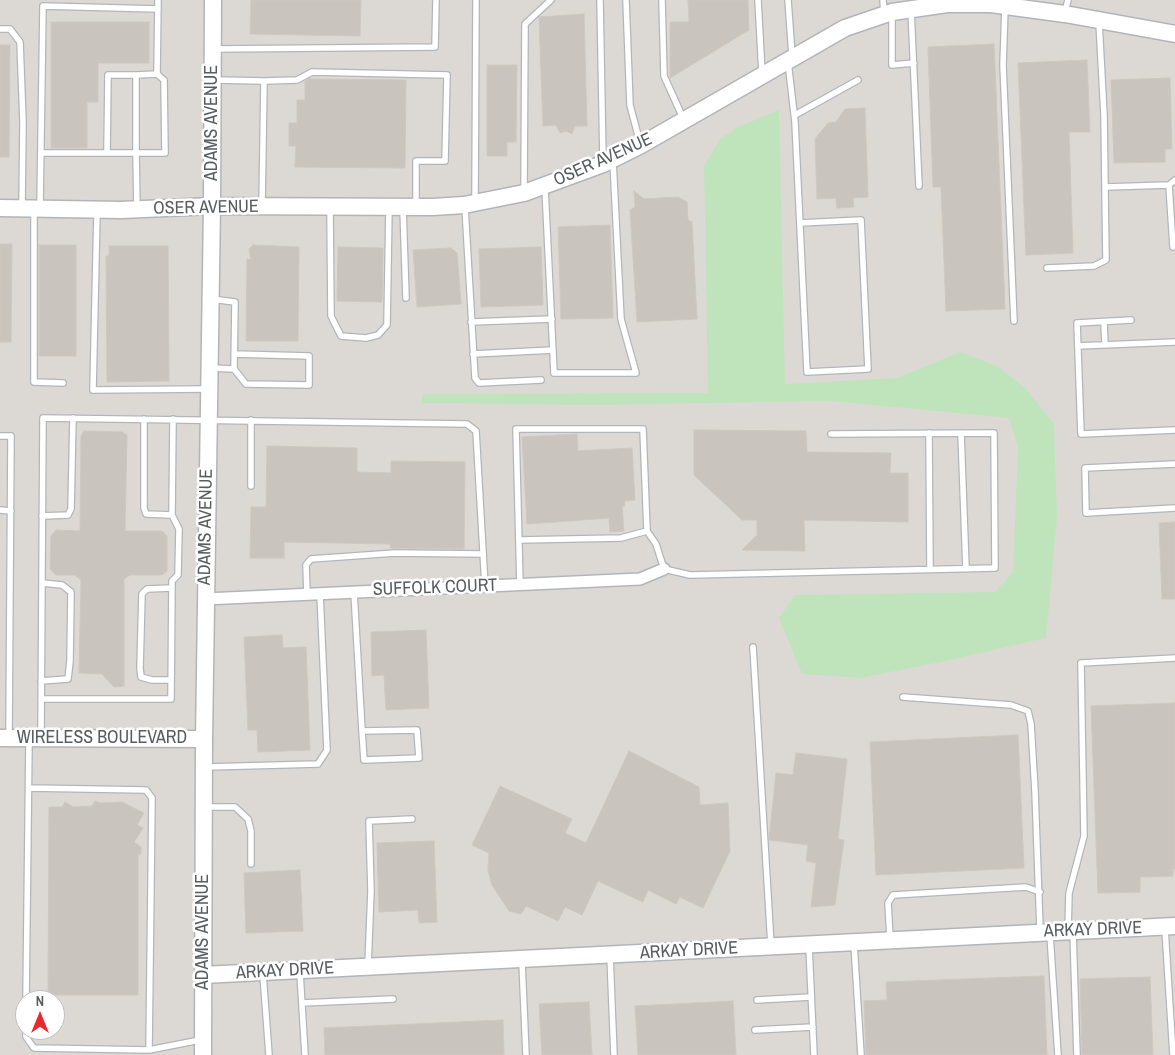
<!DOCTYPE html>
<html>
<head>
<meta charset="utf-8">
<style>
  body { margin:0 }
  #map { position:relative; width:1175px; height:1055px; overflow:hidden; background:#ebe7df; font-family:"Archivo Narrow",sans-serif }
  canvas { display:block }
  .north { position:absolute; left:15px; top:990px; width:50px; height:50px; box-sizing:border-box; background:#fff; border:1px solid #bcbebf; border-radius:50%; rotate:0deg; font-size:14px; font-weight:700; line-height:20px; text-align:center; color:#585d60 }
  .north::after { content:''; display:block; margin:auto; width:18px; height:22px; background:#e8282d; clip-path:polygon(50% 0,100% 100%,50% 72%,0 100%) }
</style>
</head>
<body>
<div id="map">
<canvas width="1175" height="1055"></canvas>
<div class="north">N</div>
</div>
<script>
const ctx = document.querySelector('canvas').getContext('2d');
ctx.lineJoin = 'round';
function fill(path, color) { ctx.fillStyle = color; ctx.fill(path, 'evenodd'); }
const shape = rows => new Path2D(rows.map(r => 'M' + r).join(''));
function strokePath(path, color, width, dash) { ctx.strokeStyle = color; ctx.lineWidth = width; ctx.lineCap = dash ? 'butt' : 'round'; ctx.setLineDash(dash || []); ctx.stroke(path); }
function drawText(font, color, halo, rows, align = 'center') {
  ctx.font = font + ' "Archivo Narrow",sans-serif'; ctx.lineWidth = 5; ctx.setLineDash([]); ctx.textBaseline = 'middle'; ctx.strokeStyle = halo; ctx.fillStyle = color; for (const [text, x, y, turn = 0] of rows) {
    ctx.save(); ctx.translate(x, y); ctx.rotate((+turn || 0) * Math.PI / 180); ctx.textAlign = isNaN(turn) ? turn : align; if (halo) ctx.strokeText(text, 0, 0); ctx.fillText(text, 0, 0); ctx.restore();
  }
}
fill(shape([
  [0,0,1175,0,1175,1055,0,1055],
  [25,1000,55,1000,55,1030,25,1030]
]), '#dcd9d4');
fill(shape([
  [779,110,785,384,897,378,960,352,997,366,1024,387,1054,424,1057,518,1046,638,941,662,860,678,802,674,779,618,795,595,995,592,1013,572,1018,447,1009,418,831,401,595,405,421,403,423,394,708,393,704,166,720,139,738,127]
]), '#bfe4bb');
const building = shape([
  [251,0,361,0,360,36,250,34,251,0],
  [688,0,748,0,749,30,670,78,670,22,689,22,688,0],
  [584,14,587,126,575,126,572,134,566,131,560,133,556,125,543,126,539,17,584,14],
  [51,22,149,22,149,63,98,63,98,102,87,102,87,148,51,148,51,22],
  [994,44,1005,309,946,311,941,187,933,187,928,47,994,44],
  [0,45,10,45,9,157,0,157,0,45],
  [1087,60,1090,132,1069,132,1073,253,1026,255,1018,63,1087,60],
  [487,65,517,65,516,142,507,142,507,156,487,156,487,65],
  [1170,78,1172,149,1165,149,1165,162,1114,163,1111,80,1170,78],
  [309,79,406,80,405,168,295,167,296,146,289,146,289,123,297,123,297,100,305,100,305,81,309,79],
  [865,108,868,197,853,198,854,207,837,208,836,198,817,199,815,139,828,123,836,122,845,109,865,108],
  [634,191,644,199,678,197,687,202,688,220,692,222,697,319,637,322,630,210,635,207,634,191],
  [610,225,613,318,561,319,558,227,610,225],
  [0,244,12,244,11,342,0,342,0,244],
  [39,245,76,245,76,356,39,356,39,245],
  [253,245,299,247,298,341,246,341,247,259,251,260,249,249,253,245],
  [109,246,168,246,169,381,107,382,106,256,109,256,109,246],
  [338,247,383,248,382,302,337,301,338,247],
  [541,247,543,305,481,307,479,249,541,247],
  [451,248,457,253,461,304,417,307,413,250,451,248],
  [694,430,806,431,807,452,891,453,890,473,908,473,908,522,804,520,805,551,742,550,757,535,757,520,742,520,694,475,694,430],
  [84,431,122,432,127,435,125,531,162,531,167,536,167,571,162,575,130,575,124,579,124,686,114,687,102,674,79,673,81,580,75,575,56,575,50,569,51,536,56,530,80,531,81,436,84,431],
  [577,434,578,451,632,448,635,500,624,501,625,506,622,506,624,531,610,532,609,518,527,524,522,437,577,434],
  [267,446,357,448,357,472,391,473,391,461,465,462,464,549,390,548,390,544,284,542,284,558,250,558,251,507,266,507,267,446],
  [1175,522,1175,599,1162,599,1159,523,1175,522],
  [426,630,429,708,386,710,384,675,372,676,371,632,426,630],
  [282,635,283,648,306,647,310,750,258,752,257,730,248,730,244,637,282,635],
  [1175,703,1175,869,1173,869,1173,876,1140,877,1140,892,1098,893,1091,706,1175,703],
  [1018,735,1024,868,876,875,870,742,1018,735],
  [629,751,699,787,700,805,728,803,730,851,703,908,680,897,676,904,648,890,643,902,598,881,582,915,565,907,558,921,526,906,521,914,509,911,492,885,488,870,489,853,472,845,500,786,572,819,565,833,586,843,629,751],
  [796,753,847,759,838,839,844,840,835,905,811,907,816,863,806,861,808,845,769,840,776,773,793,775,796,753],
  [95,801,100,803,122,802,144,813,137,825,143,828,134,842,141,847,141,854,138,854,138,995,48,995,49,807,62,807,65,802,73,807,92,806,95,801],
  [434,841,437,922,419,923,418,910,379,912,377,843,434,841],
  [300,870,303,931,246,933,244,873,300,870],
  [1044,976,1047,1055,866,1055,864,1001,887,1000,886,982,1044,976],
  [1150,977,1153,1055,1082,1055,1080,979,1150,977],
  [733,1001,736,1055,638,1055,635,1006,733,1001],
  [589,1002,592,1055,542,1055,539,1004,589,1002],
  [503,1020,504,1055,325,1055,324,1028,503,1020]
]);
fill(building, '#c9c4bd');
strokePath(building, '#d0c8be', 1);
const lane = shape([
  [600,0,603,160],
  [626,0,630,105,640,143],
  [662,0,664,76,683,118],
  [758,0,762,73],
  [788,0,792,55],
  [883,0,884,13],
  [1005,8,1003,65,1014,321],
  [911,10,919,186],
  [1065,12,1068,0],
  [892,14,892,65,914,63],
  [0,29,10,29,20,42,23,122,22,206],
  [215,49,435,47,436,0],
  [788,62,795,122,807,372,868,369,861,220,800,223],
  [157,74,158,0],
  [215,80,264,81,262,205],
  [264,81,297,80,312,72,447,75,445,161,416,161,416,206],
  [795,115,858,80],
  [41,153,165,153,164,80,157,74,136,75,136,153,137,209],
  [107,153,108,75,136,75],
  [1169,185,1173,247],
  [1106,187,1169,185,1175,180],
  [545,188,554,373,636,373,621,319,613,161],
  [524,190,525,24,551,0],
  [475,201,476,0],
  [40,207,43,6,158,9],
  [465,207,475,378,479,383,541,380],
  [330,209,331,316,341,336,366,338,378,335,387,325,389,207],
  [403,209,406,298],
  [34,211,34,382,63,383],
  [97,212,93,390,208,389],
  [1047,268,1094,266,1106,260,1104,115,1099,22],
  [1131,320,1077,323,1081,434,1175,430],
  [471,322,552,319],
  [1104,322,1105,345],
  [1078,346,1175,342],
  [473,354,553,350],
  [211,368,234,369,235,302,211,299],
  [234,369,246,384,309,385,309,356,234,354],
  [144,419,144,508,146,514,172,515],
  [251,420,251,486],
  [929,433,930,569],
  [961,433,966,569],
  [0,436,11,436,9,736],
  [1175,464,1085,468,1086,513,1175,508],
  [0,510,11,511],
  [42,516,68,515,71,509,73,418],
  [519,540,621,538,647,531],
  [520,585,516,429,643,429,647,531,656,544,664,569,690,575,995,568,994,433,831,434],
  [354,592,362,731,364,760,419,758,417,730,362,731],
  [307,594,306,565,311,559,395,553,483,554],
  [753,647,771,945],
  [171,680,152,680,141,677,140,668,142,594,147,589,172,588],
  [41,681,68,679,70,661,71,592,62,585,42,583],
  [903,697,1011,705,1028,711,1031,724,1035,791,1040,930],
  [41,699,171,699,172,581,178,575,179,529,172,515,173,419],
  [41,736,43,418,467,424,476,431,485,586],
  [206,767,318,764,327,750,320,594],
  [29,788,146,790,152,798,149,1050],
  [206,807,235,807,248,819,251,831,251,864],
  [1165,929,1173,1055],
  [1068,930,1069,893,1084,836,1081,663,1175,658],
  [1073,932,1077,1055],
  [1050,935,1058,1055],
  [890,938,888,903,893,895,1026,887,1040,892],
  [854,944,861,1055],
  [809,947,814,1055],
  [610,955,614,1055],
  [522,962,526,1055],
  [368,965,371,891,369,821,412,819],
  [300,973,305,1055],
  [263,974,269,1055],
  [26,1000,29,740],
  [757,1000,811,997],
  [302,1003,393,999],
  [26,1030,26,1037,34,1048,149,1050,200,1040],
  [755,1030,813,1027]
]);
const street = shape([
  [205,599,640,579,664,569]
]);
const secondary = shape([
  [0,208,121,210,212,206,433,207,464,205,524,193,603,164,641,145,845,28,892,12,947,4,991,4,1065,14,1175,34],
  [0,738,204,739],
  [203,975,1175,926],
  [203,1055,204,739,212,206,213,0]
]);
strokePath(lane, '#b2b6ba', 8);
strokePath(street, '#b2b6ba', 14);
strokePath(secondary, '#b1b5ba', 19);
strokePath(lane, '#fff', 5.5);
strokePath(street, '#fff', 11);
strokePath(secondary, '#fff', 16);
drawText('18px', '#585d60', '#fff', [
  ["ADAMS AVENUE",212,123,-90],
  ["OSER AVENUE",603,160,-24],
  ["OSER AVENUE",206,208,-1],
  ["ADAMS AVENUE",206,527,-89],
  ["SUFFOLK COURT",435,588,-2],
  ["WIRELESS BOULEVARD",102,738],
  ["ARKAY DRIVE",1093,930,-2],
  ["ADAMS AVENUE",203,932,-90],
  ["ARKAY DRIVE",689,951,-3],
  ["ARKAY DRIVE",285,971,-3]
]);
</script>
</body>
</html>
